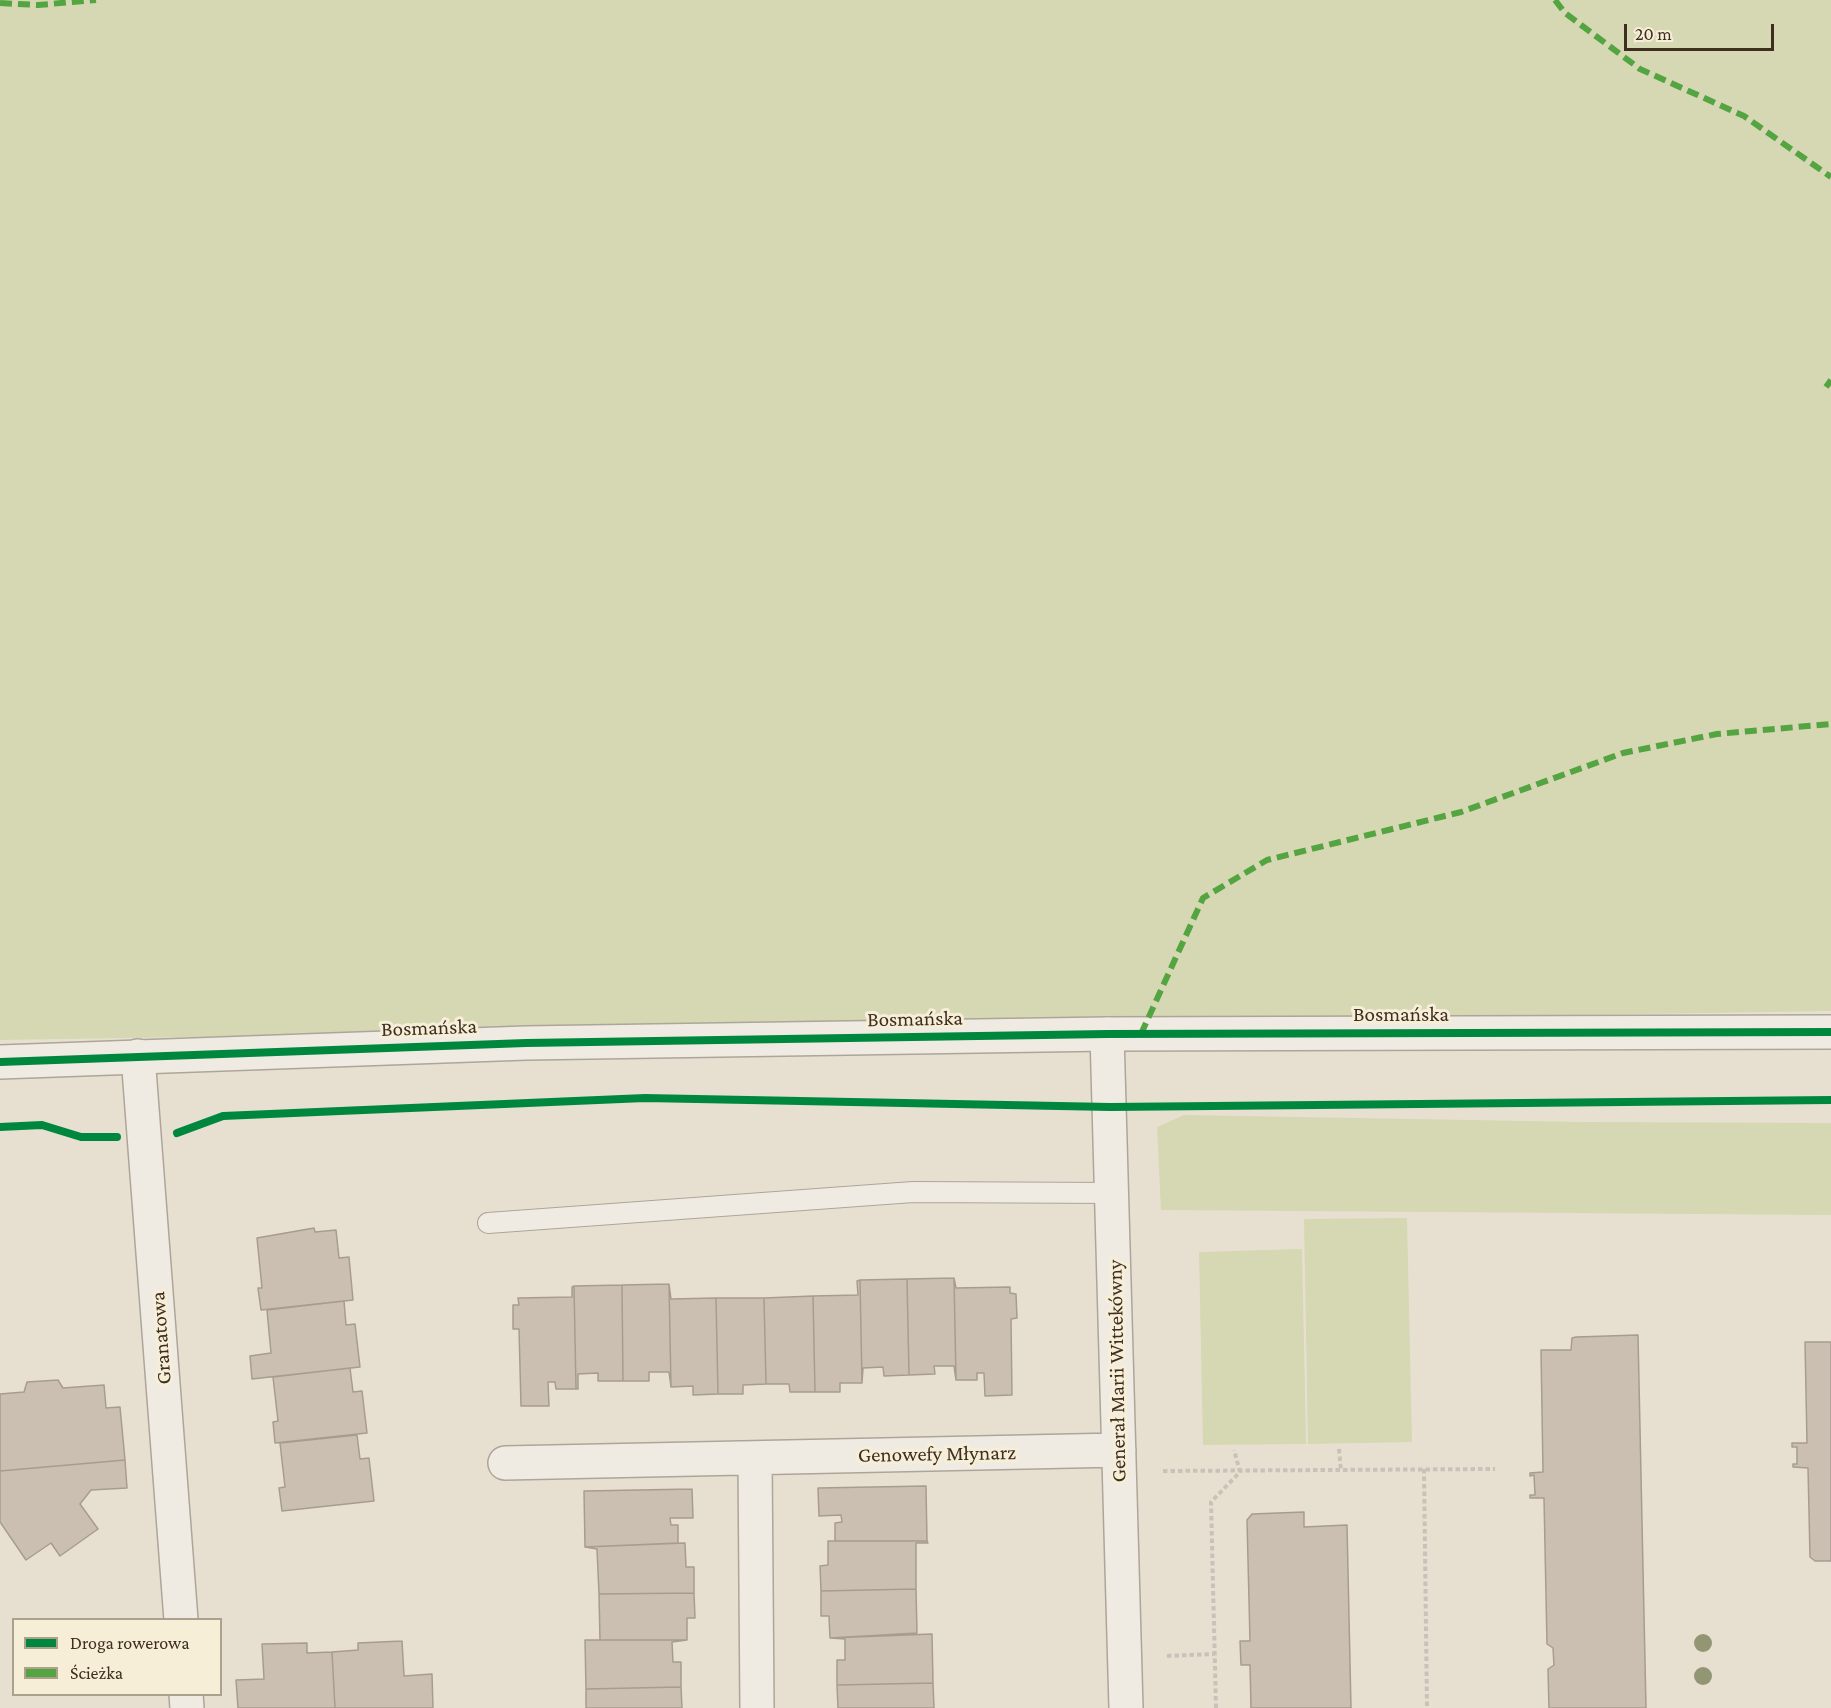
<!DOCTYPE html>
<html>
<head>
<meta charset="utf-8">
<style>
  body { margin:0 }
  #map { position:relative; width:1831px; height:1708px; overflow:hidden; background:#e7e0d1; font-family:"Crimson Pro",serif }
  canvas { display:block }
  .legend { position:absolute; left:12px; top:1618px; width:210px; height:78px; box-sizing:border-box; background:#f7eed8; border:2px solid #ada18e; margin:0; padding:8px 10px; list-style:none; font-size:18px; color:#3d2e20 }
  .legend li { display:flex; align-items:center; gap:12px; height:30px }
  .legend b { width:30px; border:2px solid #ada18e }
  .scale { position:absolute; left:1624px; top:24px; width:150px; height:27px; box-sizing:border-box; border:3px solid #3d2e20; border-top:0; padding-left:8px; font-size:18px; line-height:21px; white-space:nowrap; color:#3d2e20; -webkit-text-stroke:4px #f7eed8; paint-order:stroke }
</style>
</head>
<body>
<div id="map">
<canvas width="1831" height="1708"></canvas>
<ul class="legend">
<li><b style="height:8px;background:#00873e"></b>Droga rowerowa</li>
<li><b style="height:8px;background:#54a441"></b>Ścieżka</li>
</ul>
<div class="scale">20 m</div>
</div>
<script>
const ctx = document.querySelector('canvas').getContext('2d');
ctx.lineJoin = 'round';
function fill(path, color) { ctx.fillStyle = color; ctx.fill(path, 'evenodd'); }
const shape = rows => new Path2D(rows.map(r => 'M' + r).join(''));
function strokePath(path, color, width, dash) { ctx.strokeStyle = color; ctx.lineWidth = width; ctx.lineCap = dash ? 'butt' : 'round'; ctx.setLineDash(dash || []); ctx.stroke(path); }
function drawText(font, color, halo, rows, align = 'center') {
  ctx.font = font + ' "Crimson Pro",serif'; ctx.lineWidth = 6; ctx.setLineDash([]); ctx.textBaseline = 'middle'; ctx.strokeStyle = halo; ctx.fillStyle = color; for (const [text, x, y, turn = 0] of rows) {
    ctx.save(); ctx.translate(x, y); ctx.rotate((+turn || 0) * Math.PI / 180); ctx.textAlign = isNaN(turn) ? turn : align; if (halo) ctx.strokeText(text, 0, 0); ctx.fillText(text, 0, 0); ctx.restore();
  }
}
fill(shape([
  [0,0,1831,0,1831,1011,0,1040],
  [1184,1115,1583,1122,1831,1123,1831,1215,1161,1210,1157,1127],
  [1407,1218,1412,1442,1308,1444,1304,1219],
  [1302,1249,1306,1444,1203,1445,1199,1252]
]), '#d6d7b3');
const building = shape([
  [314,1228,315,1232,336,1230,339,1258,349,1257,353,1300,261,1310,258,1288,262,1288,257,1238,314,1228],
  [954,1278,956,1288,1010,1287,1010,1293,1016,1294,1017,1318,1011,1319,1012,1395,985,1396,984,1373,977,1373,977,1380,956,1380,954,1278],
  [954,1278,956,1380,954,1366,934,1366,935,1374,909,1375,907,1279,954,1278],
  [907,1279,909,1375,884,1376,883,1367,863,1368,862,1383,860,1280,907,1279],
  [860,1280,862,1383,840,1383,840,1392,815,1392,813,1296,858,1295,857,1281,860,1280],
  [669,1284,671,1299,716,1298,718,1394,693,1395,693,1386,671,1387,669,1284],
  [669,1284,671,1387,669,1372,649,1372,649,1381,623,1381,622,1285,669,1284],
  [622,1285,623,1381,598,1381,598,1373,578,1374,578,1389,576,1389,574,1286,622,1285],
  [574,1286,576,1389,556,1389,555,1382,548,1382,549,1406,521,1406,519,1329,513,1329,513,1305,519,1305,518,1298,572,1297,572,1287,574,1286],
  [813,1296,815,1392,790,1392,789,1384,766,1384,764,1298,813,1296],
  [716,1298,764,1298,766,1384,743,1385,743,1394,718,1394,716,1298],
  [344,1301,346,1325,355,1324,360,1367,252,1379,250,1356,271,1353,267,1310,344,1301],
  [1638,1335,1646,1708,1549,1708,1548,1669,1554,1665,1553,1648,1547,1644,1544,1498,1530,1498,1530,1495,1535,1495,1534,1475,1530,1476,1530,1473,1543,1472,1541,1350,1571,1350,1572,1338,1576,1337,1638,1335],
  [1805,1342,1831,1342,1831,1561,1815,1561,1810,1557,1808,1468,1793,1467,1793,1464,1797,1464,1797,1447,1792,1447,1792,1443,1807,1443,1805,1342],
  [350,1368,353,1392,362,1391,367,1433,275,1443,273,1422,278,1421,273,1377,350,1368],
  [58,1380,63,1388,104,1385,106,1408,120,1407,125,1460,0,1471,0,1394,24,1392,27,1382,58,1380],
  [357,1435,360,1459,369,1458,374,1501,282,1511,279,1488,285,1487,280,1443,357,1435],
  [125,1460,127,1488,91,1490,80,1504,98,1529,60,1556,51,1543,26,1560,0,1522,0,1471,125,1460],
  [926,1486,927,1541,835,1541,835,1523,842,1522,841,1515,819,1516,818,1488,926,1486],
  [692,1489,693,1518,670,1518,671,1525,678,1525,678,1543,585,1547,584,1491,692,1489],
  [1304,1512,1304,1527,1347,1525,1351,1708,1251,1708,1250,1665,1241,1665,1240,1641,1250,1641,1247,1520,1252,1514,1304,1512],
  [828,1541,927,1541,928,1543,916,1543,916,1589,821,1591,820,1566,828,1565,828,1541],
  [685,1543,686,1567,694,1567,694,1593,599,1594,597,1549,585,1547,685,1543],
  [916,1589,917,1633,830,1638,829,1616,821,1616,821,1591,916,1589],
  [694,1593,695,1618,687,1618,687,1640,600,1640,599,1594,694,1593],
  [932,1634,933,1683,837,1685,837,1660,845,1660,845,1639,830,1638,932,1634],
  [585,1640,687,1640,672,1642,673,1662,681,1662,681,1687,586,1689,585,1640],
  [402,1641,404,1676,432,1674,433,1708,335,1708,332,1652,358,1650,358,1643,402,1641],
  [307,1643,307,1653,332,1652,335,1708,238,1708,236,1680,264,1679,262,1644,307,1643],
  [933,1683,934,1708,838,1708,837,1685,933,1683],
  [681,1687,682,1708,586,1708,586,1689,681,1687]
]);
fill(building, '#cbbfb2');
strokePath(building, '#a89c90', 1.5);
const service = shape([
  [488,1223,913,1192,1113,1193]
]);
const minor = shape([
  [1107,1034,1126,1708],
  [138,1056,181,1620],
  [755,1458,757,1708],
  [505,1463,1119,1450],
  [186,1694,187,1708]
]);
const tertiary = shape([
  [0,1062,526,1043,1107,1034,1831,1032]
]);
strokePath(service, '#ada599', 22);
strokePath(minor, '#ada599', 36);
strokePath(tertiary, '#ada599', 36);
strokePath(shape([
  [1339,1449,1341,1471],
  [1424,1469,1427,1708],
  [1163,1471,1495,1469],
  [1167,1656,1214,1654],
  [1216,1708,1211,1502,1240,1472,1234,1450]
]), '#c8c2b9', 4, [4.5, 3]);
strokePath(service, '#efebe3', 20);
strokePath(minor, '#efebe3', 33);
strokePath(tertiary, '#efebe3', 33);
strokePath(shape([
  [1555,0,1565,13,1640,69,1744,116,1831,177],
  [0,3,38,5,96,0],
  [1826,387,1831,380],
  [1141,1034,1203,898,1267,860,1461,812,1623,753,1717,734,1831,724]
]), '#54a441', 6, [12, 6]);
strokePath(shape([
  [0,1062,526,1043,1107,1034,1831,1032],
  [0,1127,42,1125,81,1137,117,1137],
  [177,1133,223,1116,645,1098,1110,1107,1831,1100]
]), '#00873e', 8);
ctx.fillStyle = '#929673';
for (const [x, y] of [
  [1703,1643],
  [1703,1676]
]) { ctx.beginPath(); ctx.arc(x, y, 9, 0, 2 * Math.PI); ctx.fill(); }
drawText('21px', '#3d2e20', '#f7eed8', [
  ["Bosmańska",1401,1015],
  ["Bosmańska",915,1019,-1],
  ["Bosmańska",429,1028,-2],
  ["Granatowa",161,1338,-94],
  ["Generał Marii Wittekówny",1117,1371,-91],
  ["Genowefy Młynarz",937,1454,-1]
]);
</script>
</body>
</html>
